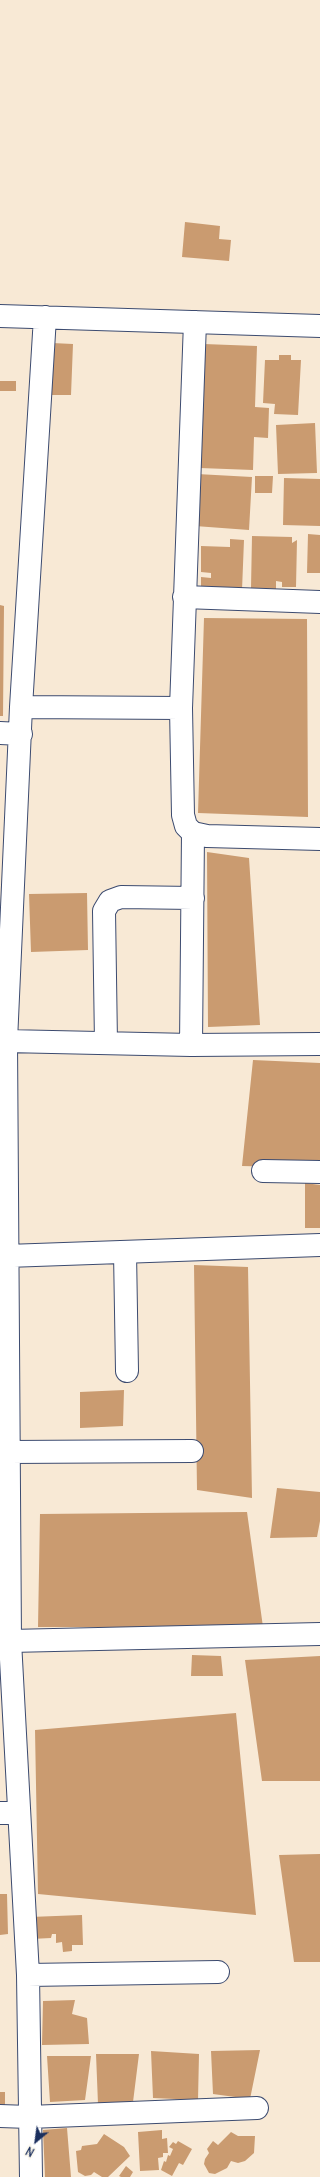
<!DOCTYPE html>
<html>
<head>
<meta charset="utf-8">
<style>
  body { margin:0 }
  #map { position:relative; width:320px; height:2177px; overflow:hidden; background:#f8e9d5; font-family:Delius,sans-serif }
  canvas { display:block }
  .north { position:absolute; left:16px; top:2121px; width:40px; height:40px; -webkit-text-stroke:3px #fbf7ec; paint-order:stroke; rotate:209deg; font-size:11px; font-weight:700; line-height:16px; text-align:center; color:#1b2f5e }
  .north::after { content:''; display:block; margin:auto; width:14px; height:18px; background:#1b2f5e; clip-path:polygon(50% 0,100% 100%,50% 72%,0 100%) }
</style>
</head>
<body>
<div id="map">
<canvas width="320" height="2177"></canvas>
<div class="north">N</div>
</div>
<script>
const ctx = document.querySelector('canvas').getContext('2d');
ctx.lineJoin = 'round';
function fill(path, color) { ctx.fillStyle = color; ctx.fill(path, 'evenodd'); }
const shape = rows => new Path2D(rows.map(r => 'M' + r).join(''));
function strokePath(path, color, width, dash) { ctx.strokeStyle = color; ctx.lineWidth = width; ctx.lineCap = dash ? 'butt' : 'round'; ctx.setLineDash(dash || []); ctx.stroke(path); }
fill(shape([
  [185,222,220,226,219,239,231,240,229,261,182,257],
  [52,343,73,344,71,395,51,395],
  [204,344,257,346,255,407,269,408,268,438,254,437,253,470,200,468],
  [279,355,291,355,291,360,301,360,298,415,274,414,275,404,263,403,265,360,279,360],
  [0,381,16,381,16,391,0,391],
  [315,423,317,473,278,474,276,425],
  [197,474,252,477,249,530,195,526],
  [255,476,273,476,272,493,255,493],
  [284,478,320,479,320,526,283,525],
  [308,534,320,535,320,573,307,573],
  [252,536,292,537,292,543,297,540,296,587,282,587,282,582,276,581,276,589,251,588],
  [230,539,244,540,242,590,201,588,201,577,211,578,211,573,201,572,201,546,230,547],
  [0,605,4,606,3,716,0,716],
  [204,618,307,619,308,817,198,813],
  [207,852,249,858,260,1025,208,1027],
  [87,893,88,950,31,952,29,894],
  [253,1060,320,1063,320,1168,242,1166],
  [305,1183,320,1185,320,1228,305,1228],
  [194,1265,248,1267,252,1498,197,1490],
  [124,1390,123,1426,80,1428,80,1392],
  [277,1488,320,1492,320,1521,317,1537,270,1538],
  [247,1512,263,1627,38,1627,40,1514],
  [192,1655,221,1656,223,1676,191,1676],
  [320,1656,320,1781,262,1781,245,1660],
  [236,1713,256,1915,38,1894,35,1730],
  [320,1854,320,1962,294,1962,279,1855],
  [0,1894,7,1894,8,1934,0,1935],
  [82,1915,83,1945,72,1945,72,1951,63,1952,62,1942,56,1943,56,1934,52,1934,51,1938,31,1939,30,1917],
  [75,2000,72,2014,87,2018,89,2044,42,2045,43,2001],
  [260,2050,250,2099,213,2094,211,2051],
  [151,2051,199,2054,198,2100,153,2098],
  [96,2054,139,2054,133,2102,98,2104],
  [47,2056,91,2056,85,2100,50,2102],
  [0,2092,5,2092,5,2105,0,2105],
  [67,2128,71,2177,45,2177,43,2130],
  [162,2130,162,2139,167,2138,168,2153,163,2153,163,2157,158,2158,159,2170,140,2171,138,2132],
  [231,2132,238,2136,255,2136,254,2153,245,2161,238,2163,231,2161,227,2168,215,2174,209,2173,204,2164,205,2159,209,2153,207,2149,213,2141,218,2145],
  [104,2134,124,2147,130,2156,108,2177,102,2177,94,2172,91,2175,85,2176,78,2172,76,2151,81,2150,82,2146,97,2144],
  [178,2141,192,2149,183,2165,179,2163,172,2176,161,2170,164,2161,166,2162,168,2155,170,2156,173,2149,169,2147,173,2142,176,2144],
  [126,2166,133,2172,130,2177,121,2177,119,2176]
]), '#ca9b70');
const minor = shape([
  [0,316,320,326],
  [45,317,21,707,181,708],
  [195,322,181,708,183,815,186,826,193,833,207,836,320,839],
  [184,597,320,602],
  [0,733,21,734],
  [6,1041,191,1045,320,1044],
  [106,1043,104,911,110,901,121,897,193,898],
  [191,1045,193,833],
  [263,1171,320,1172],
  [125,1252,127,1371],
  [7,1256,320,1245],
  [9,1452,192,1451],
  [10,1641,6,1041,21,707],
  [0,1813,19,1813],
  [28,1975,218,1972],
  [0,2116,29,2117,257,2108],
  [31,2177,28,1975,10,1641,320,1634]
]);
strokePath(minor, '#3c4b70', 24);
strokePath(minor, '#fff', 22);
</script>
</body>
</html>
